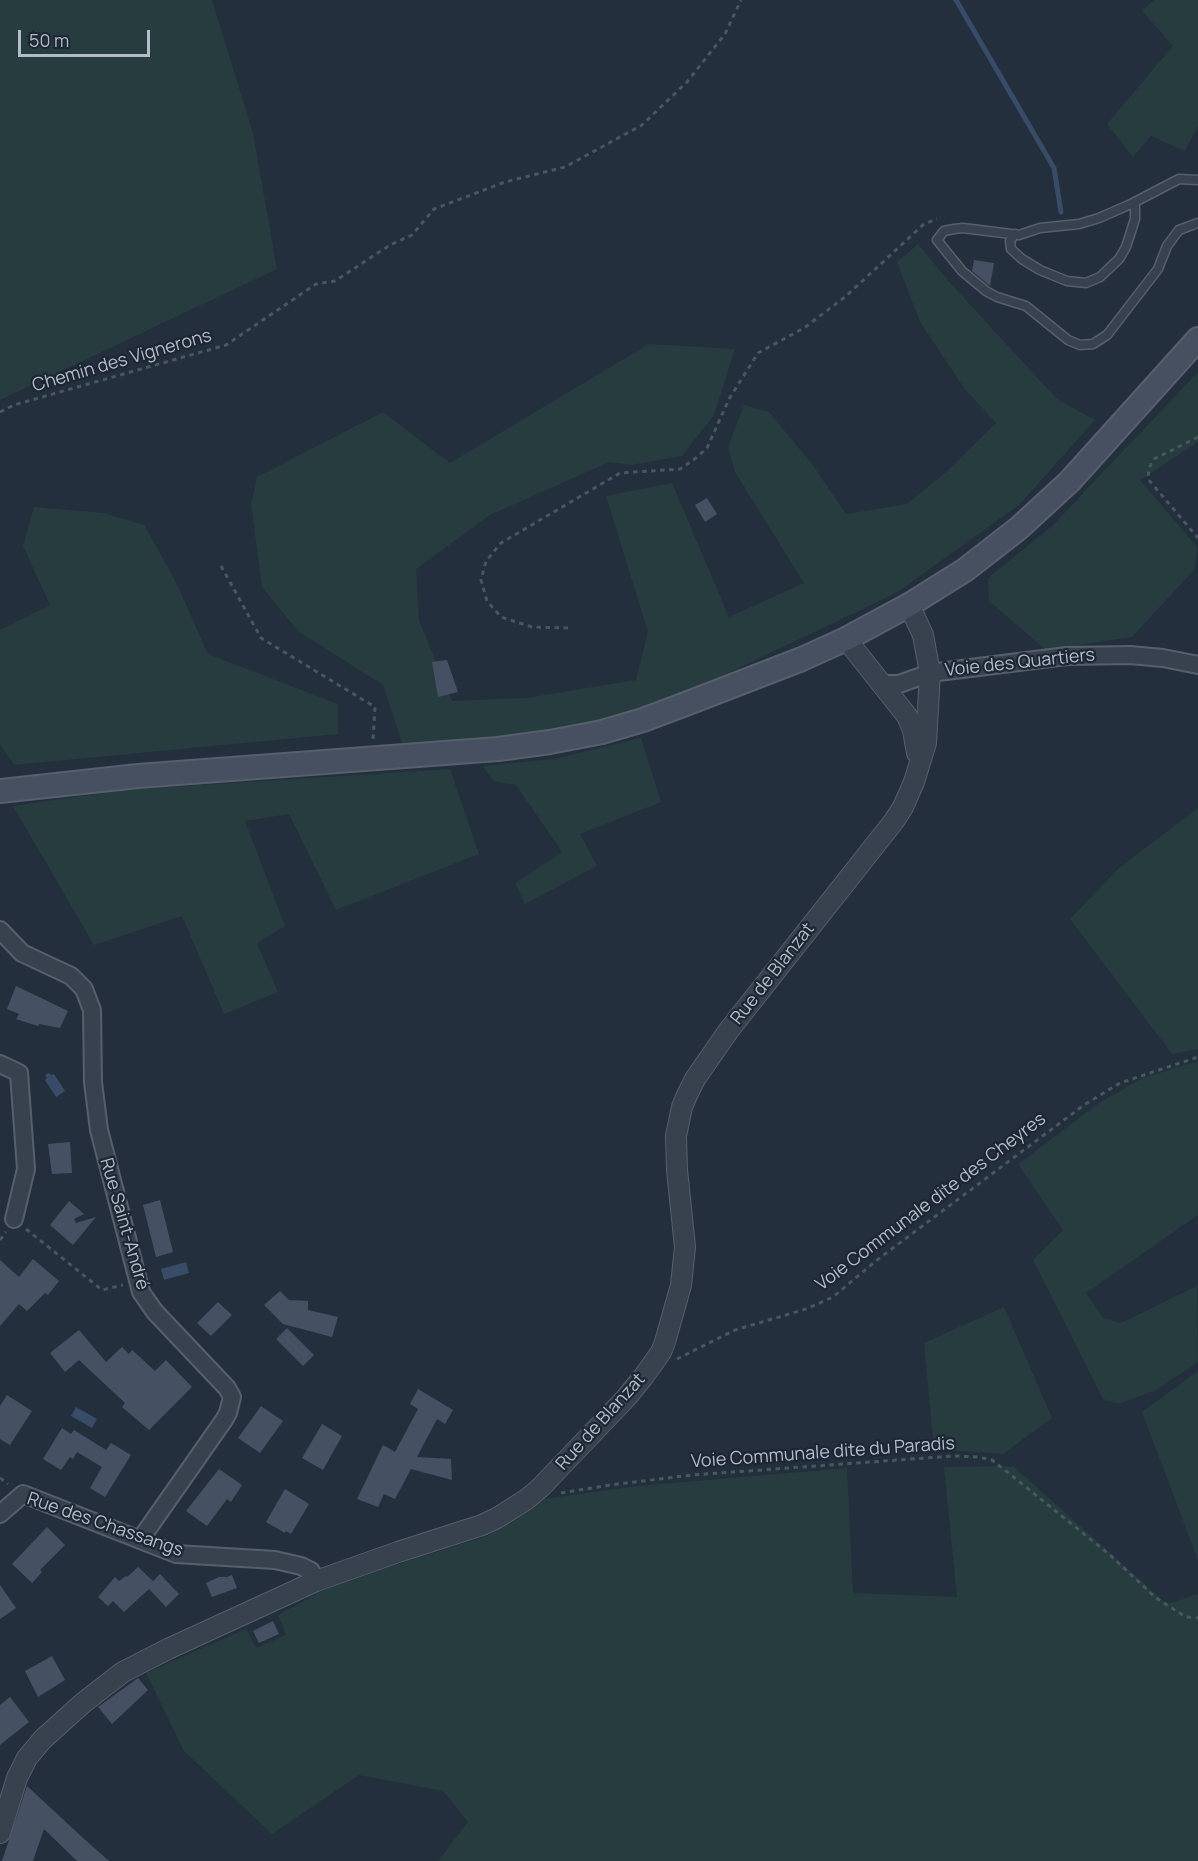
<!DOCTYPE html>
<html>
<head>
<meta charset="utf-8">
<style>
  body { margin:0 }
  #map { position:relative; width:1198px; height:1861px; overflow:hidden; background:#242f3e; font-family:Manrope,sans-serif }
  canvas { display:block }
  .scale { position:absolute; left:18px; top:30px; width:132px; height:27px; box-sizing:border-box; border:3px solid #b4bcc9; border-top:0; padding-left:8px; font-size:18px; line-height:21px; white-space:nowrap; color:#b4bcc9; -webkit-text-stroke:4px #1d2633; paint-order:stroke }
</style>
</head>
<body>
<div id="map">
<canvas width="1198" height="1861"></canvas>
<div class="scale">50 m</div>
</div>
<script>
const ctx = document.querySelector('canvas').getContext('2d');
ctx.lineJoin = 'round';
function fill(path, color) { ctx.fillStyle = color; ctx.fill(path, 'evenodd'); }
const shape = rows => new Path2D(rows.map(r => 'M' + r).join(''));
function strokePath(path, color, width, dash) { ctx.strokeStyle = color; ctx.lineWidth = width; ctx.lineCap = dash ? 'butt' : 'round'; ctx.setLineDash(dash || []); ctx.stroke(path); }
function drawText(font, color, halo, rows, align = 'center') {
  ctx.font = font + ' Manrope,sans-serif'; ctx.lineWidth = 4.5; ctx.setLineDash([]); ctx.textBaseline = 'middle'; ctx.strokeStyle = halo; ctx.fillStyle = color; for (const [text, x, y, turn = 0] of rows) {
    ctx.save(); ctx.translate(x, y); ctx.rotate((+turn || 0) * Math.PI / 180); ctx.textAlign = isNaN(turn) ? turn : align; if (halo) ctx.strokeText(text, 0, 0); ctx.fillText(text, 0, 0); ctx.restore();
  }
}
fill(shape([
  [0,0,212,0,253,133,277,269,0,400],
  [1154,0,1198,0,1198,125,1185,151,1151,136,1133,157,1107,124,1173,46,1142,11],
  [918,244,952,285,1057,399,1095,420,1019,505,896,593,680,696,605,722,483,741,403,746,383,685,298,631,262,587,251,504,257,477,383,412,450,463,649,344,735,349,714,415,682,456,631,465,609,462,490,515,416,569,419,620,452,701,526,698,636,680,648,632,606,496,672,483,729,617,804,583,735,472,728,447,744,405,769,412,812,464,846,514,907,504,946,472,996,423,964,388,920,322,897,262],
  [1198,372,1198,442,1140,480,1198,548,1194,570,1132,637,1046,650,989,601,988,578,1052,526],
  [34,507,104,513,144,525,175,580,208,654,338,704,338,734,14,765,0,744,0,630,50,605,23,546],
  [641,738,661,802,580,834,597,866,525,904,515,883,562,852,516,785,493,781,483,766,554,759],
  [450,769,479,854,336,910,289,814,245,821,285,926,257,943,278,992,224,1014,182,916,94,945,13,806,124,790],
  [1198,808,1198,1049,1172,1054,1070,919,1119,868],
  [1198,1061,1198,1215,1086,1293,1103,1318,1121,1323,1197,1286,1198,1362,1156,1390,1119,1404,1103,1399,1033,1260,1063,1230,1018,1164,1099,1103,1143,1078],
  [1004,1307,1052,1418,1003,1454,934,1449,924,1343],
  [1198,1371,1198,1560,1142,1412],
  [1013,1466,1167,1604,1198,1594,1198,1861,438,1861,468,1822,443,1791,359,1775,272,1834,184,1751,146,1673,246,1629,256,1648,286,1635,278,1615,335,1584,487,1536,543,1499,638,1486,847,1468,853,1593,957,1597,944,1467]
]), '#263c3f');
fill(shape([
  [49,1073,51,1075,54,1074,65,1091,56,1097,45,1080,47,1078,45,1075],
  [186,1262,189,1273,164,1280,161,1269],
  [76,1407,97,1419,92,1428,71,1416]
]), '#394c67');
strokePath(shape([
  [956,0,1054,168,1061,212]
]), '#394c67', 5);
fill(shape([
  [974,260,994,263,990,286,972,271],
  [707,498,717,514,705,522,695,505],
  [447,660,458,692,438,697,432,662],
  [16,986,68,1011,60,1028,39,1024,38,1026,16,1019,19,1014,7,1009],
  [70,1142,72,1173,52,1174,48,1144],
  [160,1200,173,1252,156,1257,143,1205],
  [69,1201,84,1214,74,1219,76,1223,96,1217,73,1245,50,1225],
  [33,1259,59,1281,48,1295,45,1293,27,1311,19,1304,0,1326,0,1260,19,1277],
  [280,1291,289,1300,308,1301,308,1310,338,1317,332,1337,283,1324,264,1305],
  [218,1302,232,1315,211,1336,197,1323],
  [287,1328,314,1355,303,1366,276,1339],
  [79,1330,106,1362,122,1347,129,1354,132,1350,155,1371,166,1360,192,1387,149,1430,122,1407,125,1403,79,1360,65,1372,50,1353],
  [418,1389,453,1410,445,1424,437,1419,417,1457,451,1459,452,1480,411,1469,395,1499,384,1494,378,1507,357,1499,383,1445,395,1452,418,1409,410,1404],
  [7,1395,32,1411,10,1445,0,1439,0,1406],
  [261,1406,283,1421,260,1453,238,1438],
  [322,1424,342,1436,323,1470,302,1458],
  [62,1428,71,1434,74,1430,106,1450,111,1443,131,1455,105,1497,90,1488,102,1467,77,1452,73,1459,70,1457,61,1470,43,1459],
  [219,1469,242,1485,231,1502,227,1499,207,1526,186,1511],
  [285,1489,309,1504,291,1534,286,1531,285,1533,266,1522],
  [47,1527,65,1545,40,1570,42,1572,32,1583,12,1564],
  [138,1567,153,1581,160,1574,179,1594,166,1607,149,1589,124,1612,113,1601,108,1606,98,1597,115,1577,119,1581,126,1576,127,1577],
  [232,1575,237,1588,212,1597,206,1583,219,1577,227,1577],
  [0,1585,16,1608,0,1619],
  [273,1621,279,1634,259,1643,253,1631],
  [52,1656,65,1680,38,1697,25,1671],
  [138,1678,148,1690,112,1724,98,1707],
  [10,1697,29,1722,0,1745,0,1705],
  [27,1786,82,1837,109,1861,77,1861,44,1829,33,1861,2,1861]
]), '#455162');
const service = shape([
  [1198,180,1179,179,1131,204,1099,218,1079,224,1040,228,1019,235,963,228,954,229,944,231,937,240,962,271,986,291,997,297,1026,306,1068,340,1080,345,1093,344,1107,335,1158,269,1167,246,1179,230,1198,223],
  [1015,234,1010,241,1011,249,1022,259,1040,270,1067,281,1086,283,1100,277,1119,259,1126,247,1135,219,1135,202]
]);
const minor = shape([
  [880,682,886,684,899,684,930,673,1067,656,1130,655,1163,658,1198,665],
  [0,930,22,953,71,976,84,989,92,1010,93,1082,99,1130,141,1292,155,1312,227,1388,232,1397,228,1413,224,1420,140,1540],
  [0,1064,19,1073,26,1169,14,1219],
  [0,1514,23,1494,176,1554,275,1560,301,1566,311,1571,316,1581]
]);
const tertiary = shape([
  [846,639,907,716,913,730,917,753],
  [0,1833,17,1778,27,1758,43,1739,83,1703,123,1672,168,1649,316,1581,398,1552,482,1525,497,1518,527,1499,541,1487,626,1398,644,1376,661,1352,665,1342,681,1285,685,1247,677,1170,676,1136,682,1107,687,1095,695,1079,729,1030,894,821,903,807,914,782,926,743,930,673,923,635,909,605]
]);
const secondary = shape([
  [0,791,138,776,498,749,550,742,602,732,643,720,683,705,802,659,846,639,909,605,965,570,1019,528,1070,481,1198,339]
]);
strokePath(service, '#565f6c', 11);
strokePath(minor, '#565f6c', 20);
strokePath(tertiary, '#565f6c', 22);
strokePath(secondary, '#565f6c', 26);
strokePath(shape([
  [0,412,14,405,226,345,316,284,335,281,390,245,412,235,434,209,505,182,565,167,642,125,687,82,725,34,741,0],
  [1198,437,1154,459,1149,468,1148,479,1198,538],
  [221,566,261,638,375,707,373,739],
  [568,628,532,627,501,617,487,601,481,580,486,561,501,543,620,473,680,469,696,458,707,448,729,399,758,353,804,328,845,297,924,224,937,219],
  [26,1229,102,1290,123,1285],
  [0,1240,6,1232],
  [677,1359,735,1330,806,1309,833,1297,877,1260,1084,1105,1120,1083,1198,1057],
  [0,1478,8,1484],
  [561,1493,610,1485,692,1475,953,1456,978,1457,992,1460,1016,1479,1110,1555,1156,1598,1186,1617,1198,1618]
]), '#44595c', 3, [4.5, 4.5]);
strokePath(service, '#38414e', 8);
strokePath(minor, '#38414e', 16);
strokePath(tertiary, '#38414e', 20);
strokePath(secondary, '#465061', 22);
drawText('18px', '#b4bcc9', '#1d2633', [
  ["Chemin des Vignerons",122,361,-16],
  ["Voie des Quartiers",1020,663,-6],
  ["Rue de Blanzat",773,974,-52],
  ["Voie Communale dite des Cheyres",931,1202,-37],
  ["Rue Saint-André",124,1224,74],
  ["Rue de Blanzat",601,1422,-48],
  ["Voie Communale dite du Paradis",823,1453,-4],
  ["Rue des Chassangs",105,1525,19]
]);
</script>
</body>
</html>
